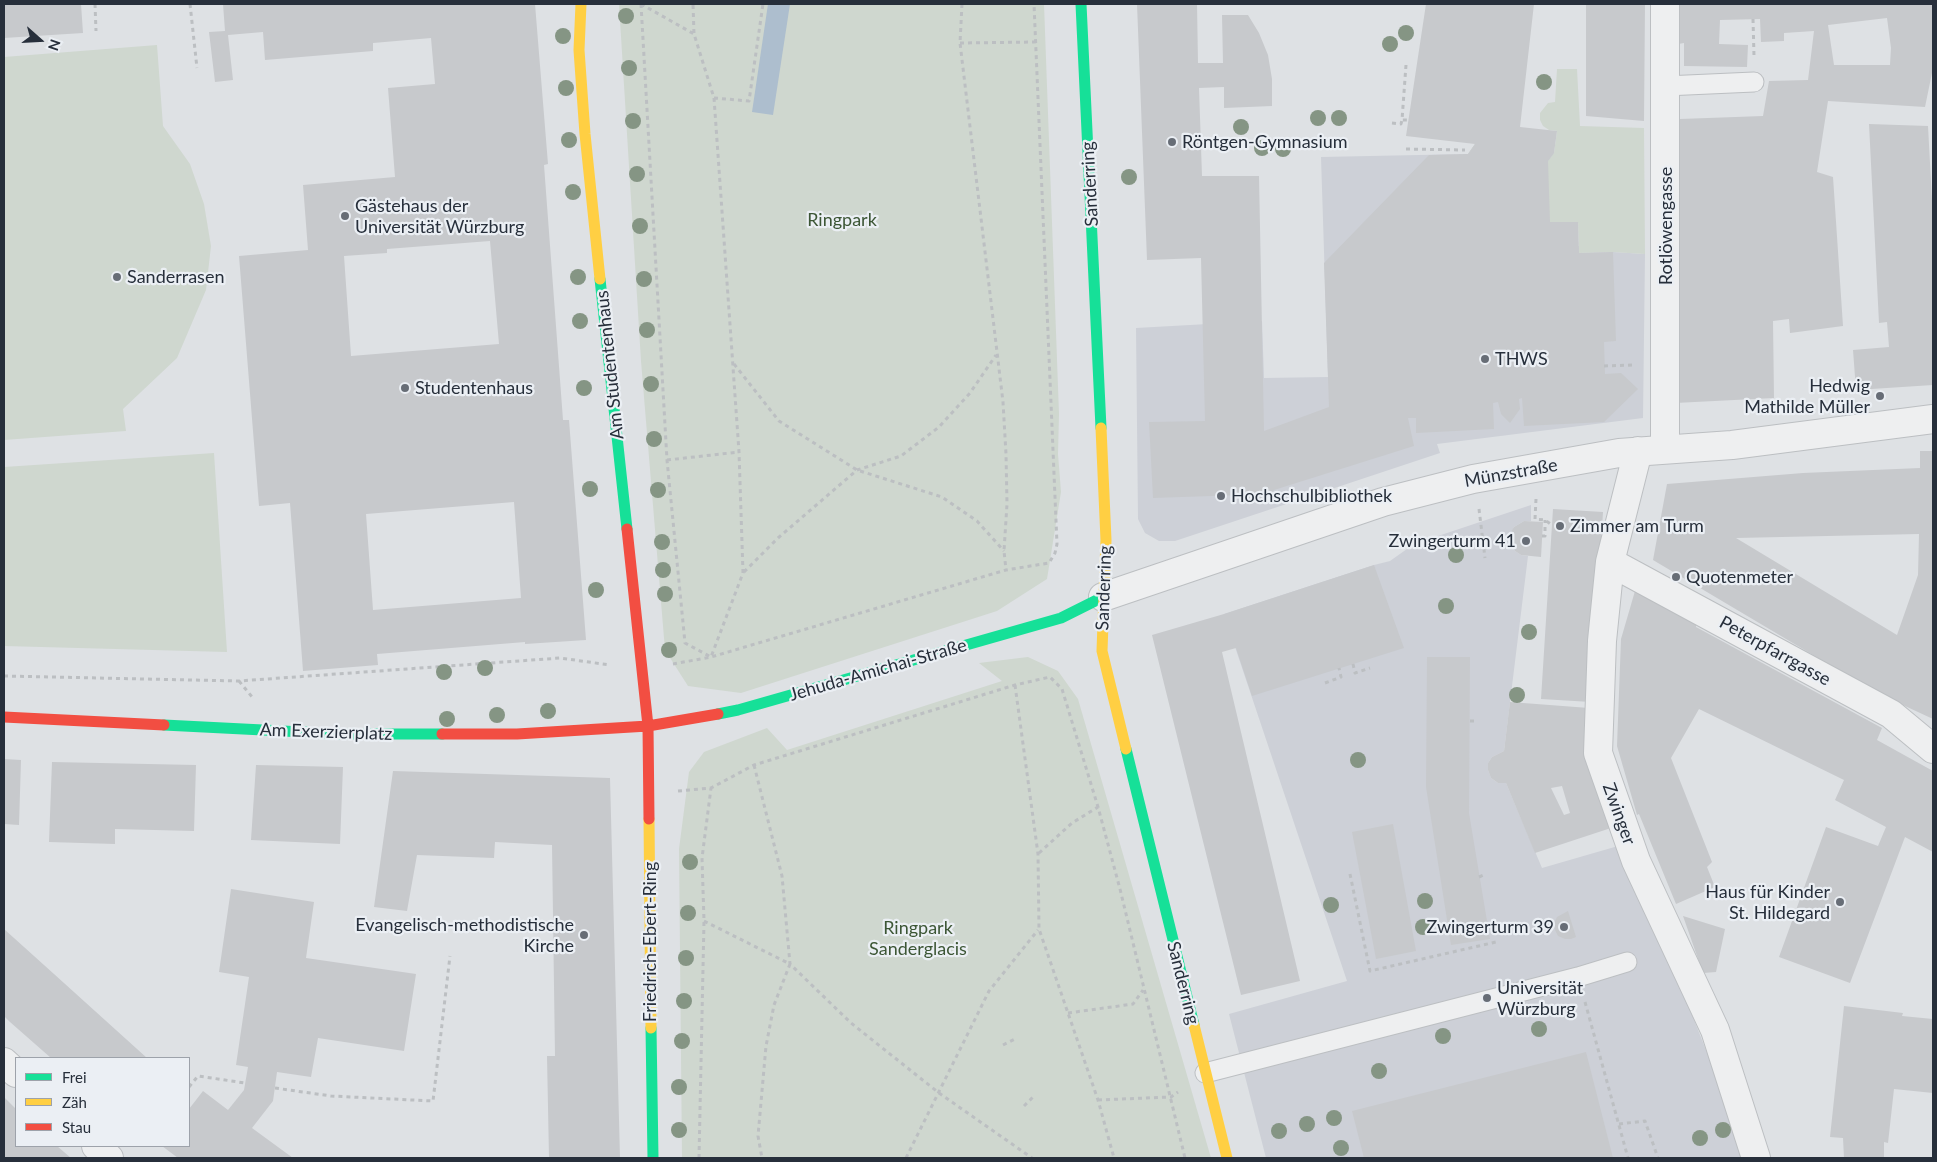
<!DOCTYPE html>
<html>
<head>
<meta charset="utf-8">
<style>
  body { margin:0 }
  #map { position:relative; width:1937px; height:1162px; overflow:hidden; background:#dee1e4; font-family:Lato,sans-serif }
  canvas { display:block }
  .frame { position:absolute; inset:0; border:5px solid #272f3b; pointer-events:none }
  .legend { position:absolute; left:15px; top:1057px; width:175px; height:90px; box-sizing:border-box; background:#ebeff4; border:1px solid #9da2aa; margin:0; padding:6px 9px; list-style:none; font-size:15px; color:#272f3b }
  .legend li { display:flex; align-items:center; gap:10px; height:25px }
  .legend b { width:25px; border:1px solid #9da2aa }
  .north { position:absolute; left:15px; top:15px; width:50px; height:50px; -webkit-text-stroke:4px #ebeff4; paint-order:stroke; rotate:109deg; font-size:14px; font-weight:700; line-height:20px; text-align:center; color:#272f3b }
  .north::after { content:''; display:block; margin:auto; width:18px; height:22px; background:#272f3b; clip-path:polygon(50% 0,100% 100%,50% 72%,0 100%) }
</style>
</head>
<body>
<div id="map">
<canvas width="1937" height="1162"></canvas>
<div class="frame"></div>
<ul class="legend">
<li><b style="height:6px;background:#16e098"></b>Frei</li>
<li><b style="height:6px;background:#ffcf43"></b>Zäh</li>
<li><b style="height:6px;background:#f24e42"></b>Stau</li>
</ul>
<div class="north">N</div>
</div>
<script>
const ctx = document.querySelector('canvas').getContext('2d');
ctx.lineJoin = 'round';
function fill(path, color) { ctx.fillStyle = color; ctx.fill(path, 'evenodd'); }
const shape = rows => new Path2D(rows.map(r => 'M' + r).join(''));
function strokePath(path, color, width, dash) { ctx.strokeStyle = color; ctx.lineWidth = width; ctx.lineCap = dash ? 'butt' : 'round'; ctx.setLineDash(dash || []); ctx.stroke(path); }
function drawText(font, color, halo, rows, align = 'center') {
  ctx.font = font + ' Lato,sans-serif'; ctx.lineWidth = 4.5; ctx.setLineDash([]); ctx.textBaseline = 'middle'; ctx.strokeStyle = halo; ctx.fillStyle = color; for (const [text, x, y, turn = 0] of rows) {
    ctx.save(); ctx.translate(x, y); ctx.rotate((+turn || 0) * Math.PI / 180); ctx.textAlign = isNaN(turn) ? turn : align; if (halo) ctx.strokeText(text, 0, 0); ctx.fillText(text, 0, 0); ctx.restore();
  }
}
fill(shape([
  [1475,144,1554,153,1551,247,1579,246,1579,253,1613,252,1645,254,1643,418,1437,444,1440,453,1175,541,1159,541,1145,533,1138,519,1136,328,1262,321,1264,378,1328,377,1321,157,1468,154],
  [1531,505,1531,521,1524,521,1514,527,1510,538,1511,545,1515,551,1521,555,1528,556,1504,751,1492,757,1488,763,1488,770,1491,778,1498,783,1506,783,1542,868,1625,844,1709,1058,1746,1158,1266,1158,1229,1014,1347,981,1224,614,1374,565,1390,561,1414,544]
]), '#cdd0d7');
fill(shape([
  [619,4,1044,4,1059,414,1058,454,1061,492,1047,579,997,611,741,693,688,686,665,650,641,361],
  [157,45,163,126,190,164,204,204,211,246,206,290,177,358,123,409,126,431,4,440,4,57],
  [1557,69,1577,69,1580,126,1644,128,1645,254,1613,252,1579,253,1578,222,1550,222,1468,154,1475,144,1548,161,1554,153,1557,131,1549,130,1543,126,1540,120,1540,113,1548,103,1555,102],
  [214,453,227,652,4,646,4,467],
  [1028,657,1058,671,1078,699,1211,1158,682,1158,679,849,689,772,704,752,767,728,787,750,1002,681,979,663]
]), '#cfd7cf');
fill(shape([
  [768,4,790,4,773,115,752,112]
]), '#adbece');
fill(shape([
  [4,4,81,4,83,33,4,38],
  [223,4,535,4,548,164,544,165,563,420,569,420,586,640,525,644,525,642,377,654,378,665,303,671,290,503,259,506,239,256,308,250,303,185,395,177,388,88,435,84,431,38,373,43,373,51,265,60,263,32,228,35,233,80,215,82,209,32,225,31],
  [490,241,499,344,351,356,344,256,387,253,387,249],
  [514,502,521,598,373,610,366,514],
  [1137,4,1197,4,1198,63,1223,63,1222,15,1248,15,1259,33,1268,55,1272,79,1272,106,1224,108,1224,87,1199,88,1202,176,1259,176,1264,431,1329,407,1324,263,1429,155,1468,154,1475,144,1406,136,1426,4,1534,4,1520,127,1557,131,1554,153,1548,161,1550,222,1578,222,1579,253,1613,252,1616,341,1604,342,1605,374,1621,373,1638,389,1604,422,1524,426,1522,398,1519,399,1520,409,1510,423,1501,414,1498,402,1493,403,1494,429,1416,433,1416,418,1408,418,1414,446,1274,490,1268,498,1259,502,1249,501,1241,495,1153,498,1149,422,1205,421,1201,258,1147,260],
  [1586,4,1645,4,1644,121,1586,116],
  [1679,4,1933,4,1933,68,1925,107,1828,101,1817,172,1833,177,1843,326,1790,333,1789,319,1773,321,1774,398,1675,403,1676,239,1680,119,1763,116,1769,81,1808,80,1814,31,1784,33,1784,41,1761,42,1760,19,1720,20,1719,44,1748,45,1747,67,1684,66,1684,43,1678,44],
  [1887,18,1891,48,1890,65,1834,65,1828,25],
  [1869,124,1928,126,1933,219,1933,385,1856,390,1853,350,1889,347,1887,322,1879,323],
  [1920,451,1933,451,1933,719,1877,693,1653,560,1667,484,1803,473,1920,468],
  [1919,534,1918,575,1897,635,1736,538],
  [1553,509,1603,512,1591,702,1541,699],
  [1524,521,1543,522,1541,557,1521,555,1515,551,1511,545,1511,532,1514,527],
  [1374,565,1404,648,1252,696,1236,648,1222,652,1300,981,1241,995,1152,635,1224,614],
  [1635,591,1696,620,1696,627,1882,728,1877,740,1933,771,1933,852,1905,837,1850,983,1779,957,1826,827,1878,846,1886,827,1835,800,1844,780,1699,709,1671,758,1712,862,1707,867,1715,887,1676,904,1639,814,1637,815,1617,746,1621,639],
  [1427,657,1470,657,1469,813,1490,939,1451,945,1426,787],
  [1510,702,1589,708,1614,827,1535,853,1506,783,1498,783,1491,778,1488,770,1488,763,1492,757,1504,751],
  [1562,786,1570,813,1564,815,1551,788],
  [4,759,21,760,19,825,4,824],
  [52,762,196,765,194,831,115,829,115,844,49,842],
  [256,765,343,767,340,844,251,840],
  [393,771,610,778,620,1158,549,1158,547,1056,555,1056,552,845,495,842,494,858,417,855,407,911,374,907],
  [1393,824,1416,951,1376,959,1352,832],
  [231,889,314,902,306,958,416,974,404,1051,318,1038,311,1077,277,1072,273,1101,252,1128,293,1158,178,1158,162,1146,189,1146,189,1109,203,1091,228,1110,244,1090,248,1067,236,1065,249,977,219,972],
  [1568,911,1576,937,1571,939,1565,939,1558,936,1555,930,1554,923,1557,917],
  [1683,916,1725,929,1716,972,1703,973],
  [4,929,54,974,147,1058,51,1058,10,1022,4,1016],
  [1844,1006,1903,1013,1902,1016,1933,1019,1933,1093,1894,1089,1888,1143,1884,1142,1884,1158,1844,1158,1843,1138,1830,1137],
  [1586,1052,1613,1158,1364,1158,1352,1111],
  [4,1097,16,1109,16,1146,57,1146,71,1158,4,1158]
]), '#c7c9cc');
const lane = shape([
  [1665,86,1754,82],
  [1205,1073,1578,977,1627,962]
]);
const street = shape([
  [1665,448,1665,4],
  [1638,451,1610,562,1602,641,1598,753,1636,861,1715,1030,1756,1158],
  [1610,562,1891,714,1933,749],
  [1103,597,1383,502,1473,479,1619,453,1732,445,1933,419],
  [4,1062,16,1073],
  [96,1146,109,1158]
]);
strokePath(lane, '#bcbfc2', 21);
strokePath(street, '#bcbfc2', 30);
strokePath(shape([
  [95,4,96,31],
  [190,4,197,68],
  [641,4,667,460,685,643,711,657,743,573,739,452,714,98,694,34,693,4],
  [641,4,694,34],
  [962,4,960,43,1003,402,1006,454,1007,504,1004,551,1006,570],
  [1753,19,1754,56],
  [960,43,1036,42],
  [1406,65,1402,120,1409,120],
  [714,98,749,101,763,4],
  [1392,123,1401,124,1402,120],
  [1406,149,1465,150],
  [734,364,779,421,857,470,942,497,977,521,1004,551],
  [1604,366,1634,365],
  [667,460,739,452],
  [1536,499,1535,519,1545,520,1552,525],
  [1479,509,1485,558],
  [1542,536,1545,536,1545,520],
  [744,572,778,538,857,470,901,456,939,427,970,393,996,355],
  [673,664,711,657,1006,570,1049,563,1055,553,1057,544,1034,4],
  [1353,664,1355,673,1370,668],
  [4,676,239,681,560,658,610,665],
  [239,681,253,698],
  [1325,683,1341,677,1339,668],
  [1015,685,1038,854,1039,929,1098,1100,1114,1158],
  [1470,721,1476,721],
  [754,765,782,876,790,964,851,1023,939,1093,1032,1158],
  [678,791,711,788,754,765,1015,685,1050,677,1062,689,1098,807,1120,889,1185,1158],
  [1039,853,1072,823,1098,807],
  [1350,874,1370,971,1496,942],
  [1479,877,1486,874],
  [704,921,790,964,774,1005,766,1046,758,1136,762,1158],
  [1585,1002,1628,1158],
  [1068,1013,1133,1004,1143,990],
  [1003,1045,1017,1038],
  [189,1087,198,1076,245,1083],
  [275,1088,331,1096,433,1101,450,956],
  [1098,1100,1171,1097,1178,1092],
  [1024,1106,1033,1097],
  [1619,1124,1645,1121,1658,1158],
  [699,1158,704,921,702,858,711,788],
  [906,1158,989,991,1038,930]
]), '#bcbfc2', 3, [4, 4]);
strokePath(lane, '#eeeff0', 19);
strokePath(street, '#eeeff0', 28);
strokePath(shape([
  [1081,4,1101,428],
  [600,279,627,529],
  [718,714,738,710,1061,618,1103,597],
  [164,725,342,734,442,734],
  [1126,749,1194,1025],
  [651,1028,653,1158]
]), '#16e098', 11);
strokePath(shape([
  [581,4,579,50,585,134,600,279],
  [1101,428,1106,540,1102,651,1126,749],
  [649,819,651,1028],
  [1194,1025,1227,1158]
]), '#ffcf43', 11);
strokePath(shape([
  [627,529,648,726,649,819],
  [4,717,164,725],
  [442,734,517,734,648,726,718,714]
]), '#f24e42', 11);
ctx.fillStyle = '#859584';
for (const [x, y] of [
  [626,16],
  [1406,33],
  [563,36],
  [1390,44],
  [629,68],
  [1544,82],
  [566,88],
  [1318,118],
  [1339,118],
  [633,121],
  [1241,127],
  [569,140],
  [1262,148],
  [1283,149],
  [637,174],
  [1129,177],
  [573,192],
  [640,226],
  [578,277],
  [644,279],
  [580,321],
  [647,330],
  [651,384],
  [584,388],
  [654,439],
  [590,489],
  [658,490],
  [662,542],
  [1456,555],
  [663,570],
  [596,590],
  [665,594],
  [1446,606],
  [1529,632],
  [669,650],
  [485,668],
  [444,672],
  [1517,695],
  [548,711],
  [497,715],
  [447,719],
  [1358,760],
  [690,862],
  [1425,901],
  [1331,905],
  [688,913],
  [1423,927],
  [686,958],
  [684,1001],
  [1539,1029],
  [1443,1036],
  [682,1041],
  [1379,1071],
  [679,1087],
  [1334,1118],
  [1307,1124],
  [679,1130],
  [1723,1130],
  [1279,1131],
  [1700,1138],
  [1341,1148]
]) { ctx.beginPath(); ctx.arc(x, y, 8, 0, 2 * Math.PI); ctx.fill(); }
for (const [x, y, r, color] of [
  [1172,142,5,"#676d76"],
  [345,216,5,"#676d76"],
  [117,277,5,"#676d76"],
  [1485,359,5,"#676d76"],
  [405,388,5,"#676d76"],
  [1880,396,5,"#676d76"],
  [1221,496,5,"#676d76"],
  [1560,526,5,"#676d76"],
  [1526,541,5,"#676d76"],
  [1676,577,5,"#676d76"],
  [1840,902,5,"#676d76"],
  [1564,927,5,"#676d76"],
  [584,935,5,"#676d76"],
  [1487,998,5,"#676d76"]
]) { const dot = new Path2D(); dot.arc(x, y, r, 0, 2 * Math.PI); ctx.fillStyle = color; ctx.fill(dot); strokePath(dot, '#ebeff4', 2); }
drawText('18px', '#272f3b', '#ebeff4', [
  ["Röntgen-Gymnasium",1182,142],
  ["Gästehaus der",355,206],
  ["Universität Würzburg",355,227],
  ["Sanderrasen",127,277],
  ["THWS",1495,359],
  ["Hedwig",1870,386,"right"],
  ["Mathilde Müller",1870,407,"right"],
  ["Studentenhaus",415,388],
  ["Hochschulbibliothek",1231,496],
  ["Zimmer am Turm",1570,526],
  ["Zwingerturm 41",1516,541,"right"],
  ["Quotenmeter",1686,577],
  ["Haus für Kinder",1830,892,"right"],
  ["St. Hildegard",1830,913,"right"],
  ["Evangelisch-methodistische",574,925,"right"],
  ["Kirche",574,946,"right"],
  ["Zwingerturm 39",1554,927,"right"],
  ["Universität",1497,988],
  ["Würzburg",1497,1009]
], 'left');
drawText('18px', '#272f3b', '#ebeff4', [
  ["Sanderring",1090,184,-93],
  ["Rotlöwengasse",1666,226,-90],
  ["Am Studentenhaus",610,365,-96],
  ["Münzstraße",1511,473,-10],
  ["Sanderring",1104,588,-88],
  ["Peterpfarrgasse",1775,651,29],
  ["Jehuda-Amichai-Straße",878,670,-16],
  ["Am Exerzierplatz",326,732,2],
  ["Zwinger",1619,814,70],
  ["Friedrich-Ebert-Ring",650,942,-90],
  ["Sanderring",1183,983,76]
]);
drawText('18px', '#3c5635', '#ebeff4', [
  ["Ringpark",842,220],
  ["Ringpark",918,928],
  ["Sanderglacis",918,949]
]);
</script>
</body>
</html>
